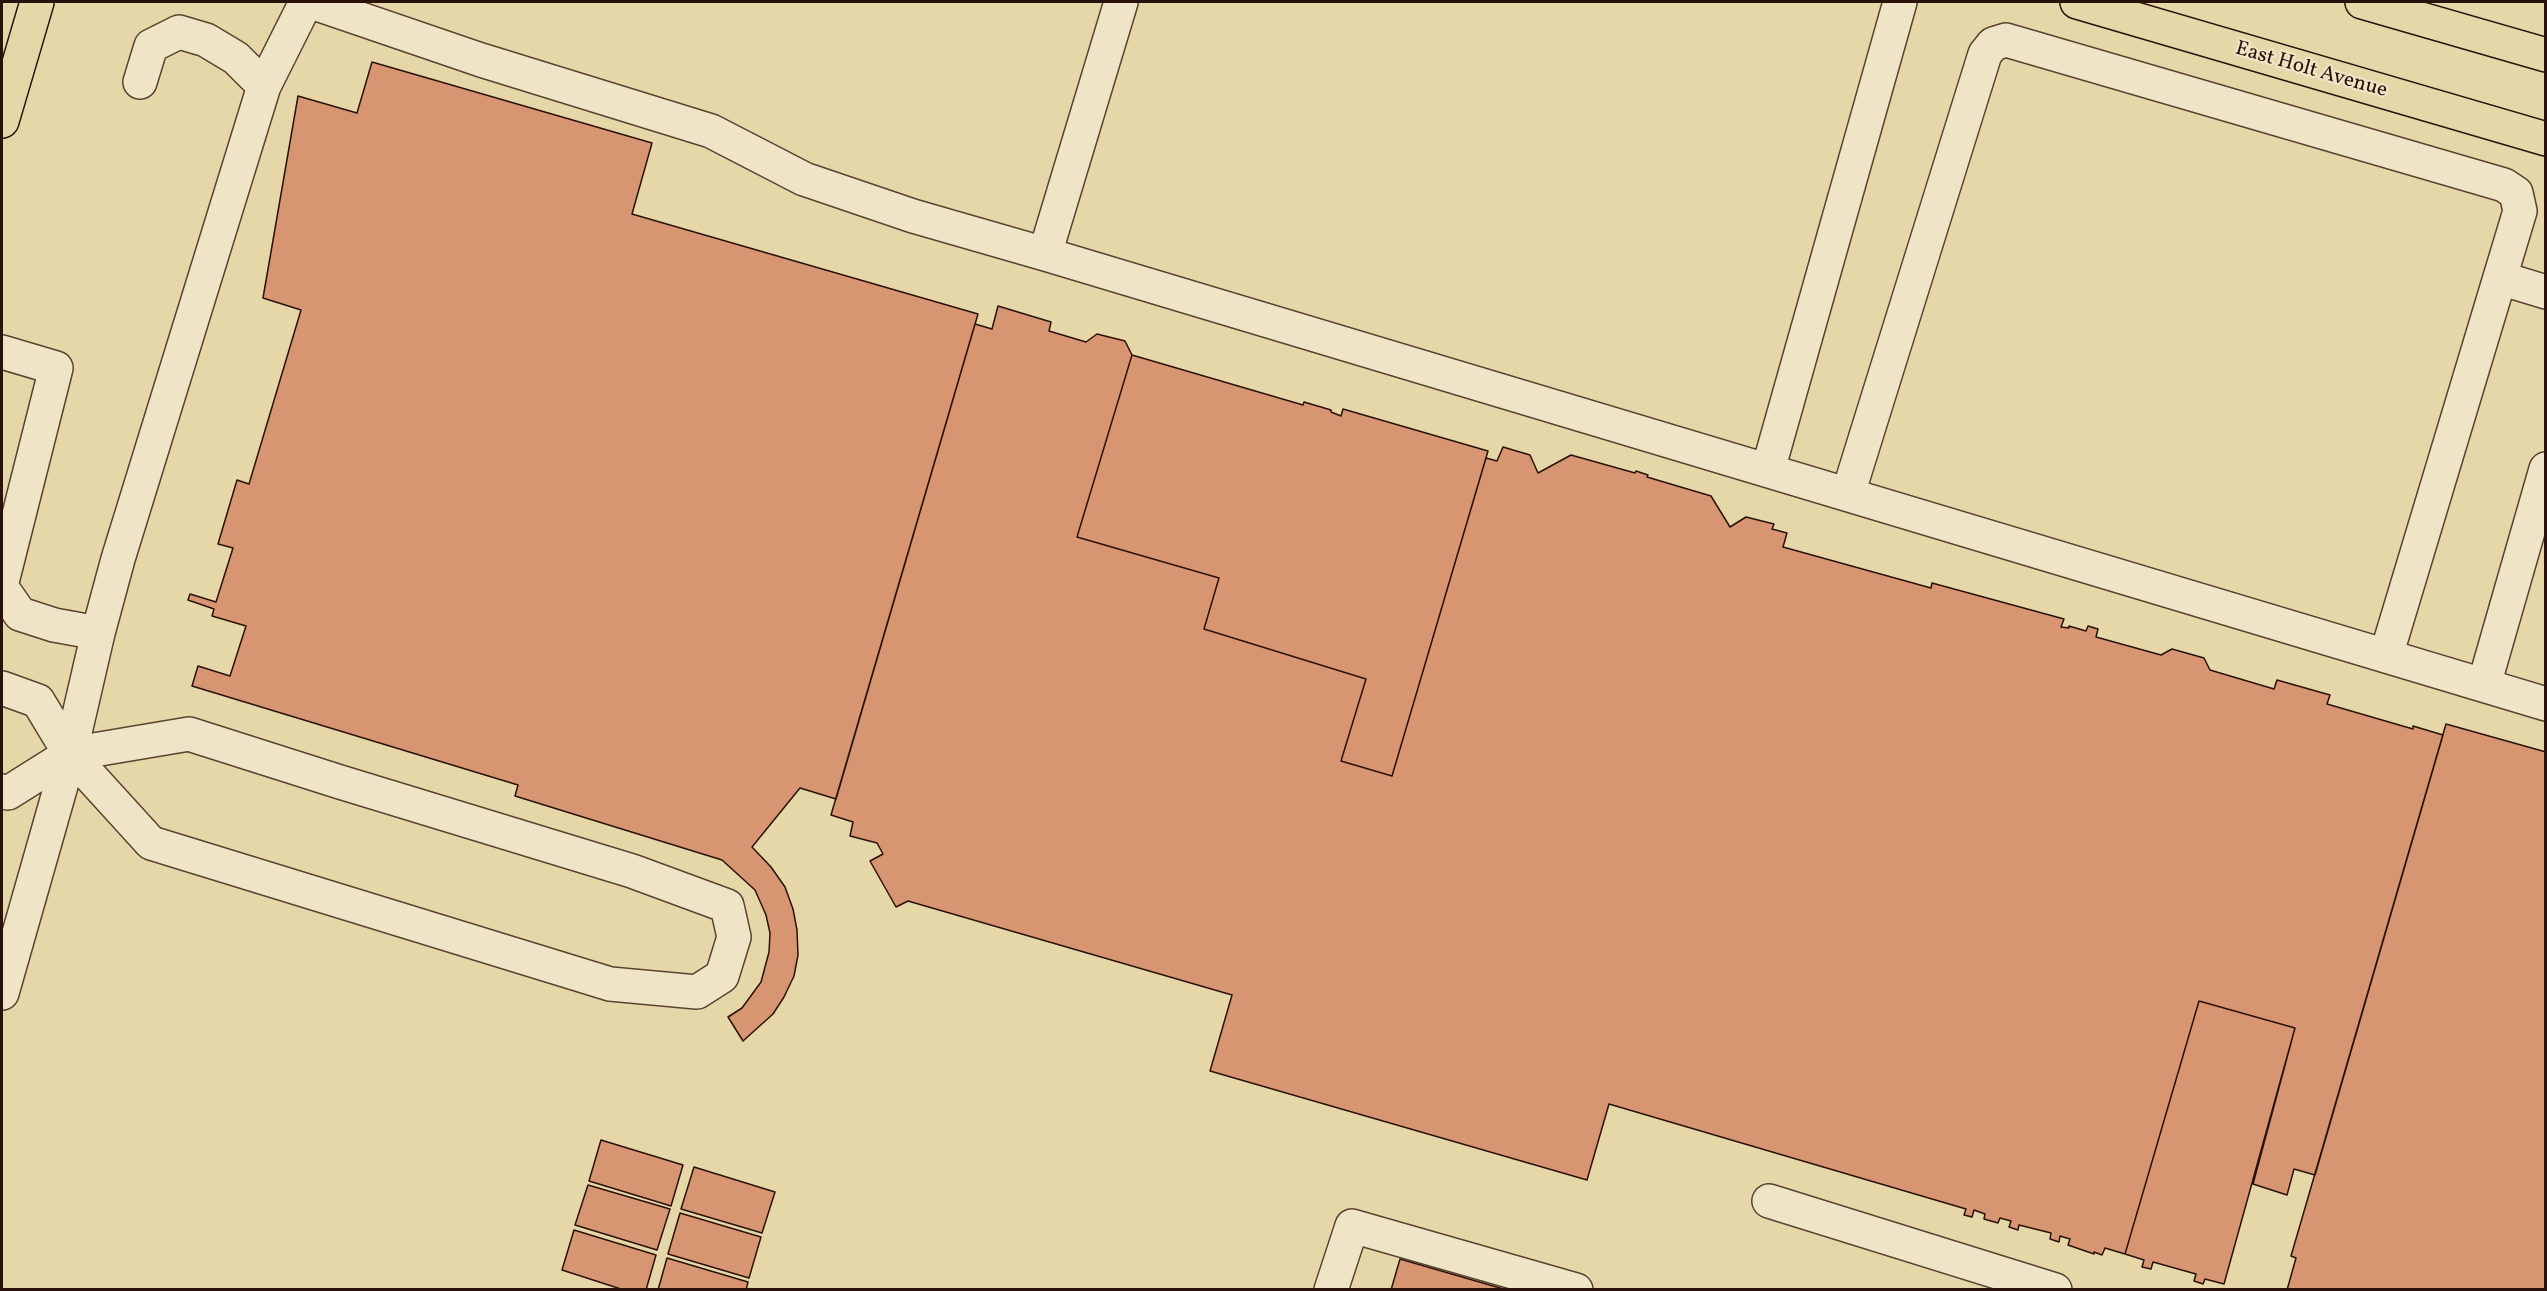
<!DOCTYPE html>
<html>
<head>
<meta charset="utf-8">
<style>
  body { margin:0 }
  #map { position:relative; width:2547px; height:1291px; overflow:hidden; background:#e6d7a8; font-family:Vollkorn,serif }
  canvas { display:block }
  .frame { position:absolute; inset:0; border:3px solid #291209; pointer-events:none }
</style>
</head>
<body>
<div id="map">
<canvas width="2547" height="1291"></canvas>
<div class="frame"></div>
</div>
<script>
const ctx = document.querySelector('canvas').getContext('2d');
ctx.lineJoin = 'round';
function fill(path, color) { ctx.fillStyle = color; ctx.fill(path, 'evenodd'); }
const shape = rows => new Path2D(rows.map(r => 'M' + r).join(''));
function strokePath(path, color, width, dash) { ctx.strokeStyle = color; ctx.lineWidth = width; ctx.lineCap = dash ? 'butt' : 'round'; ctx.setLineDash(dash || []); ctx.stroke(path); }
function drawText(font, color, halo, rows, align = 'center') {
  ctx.font = font + ' Vollkorn,serif'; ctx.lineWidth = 4.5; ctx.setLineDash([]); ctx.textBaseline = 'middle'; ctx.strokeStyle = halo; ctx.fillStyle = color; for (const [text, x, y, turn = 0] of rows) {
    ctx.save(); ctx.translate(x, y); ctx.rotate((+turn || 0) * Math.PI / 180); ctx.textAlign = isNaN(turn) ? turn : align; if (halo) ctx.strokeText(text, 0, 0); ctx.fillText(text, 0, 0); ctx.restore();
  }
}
const building = shape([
  [372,62,652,143,632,214,978,314,836,799,800,788,752,847,771,867,785,887,793,909,797,930,798,955,794,976,784,997,773,1014,743,1041,728,1017,742,1008,761,982,769,952,770,933,766,915,755,890,722,860,515,796,518,785,192,686,198,666,230,676,246,626,212,616,214,609,188,600,190,594,216,602,233,548,218,544,237,480,249,484,301,310,263,298,298,96,357,113,372,62],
  [998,306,1051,322,1049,331,1086,342,1097,334,1125,341,1132,355,1077,537,1219,578,1204,629,1366,679,1341,761,1392,776,1486,458,1497,461,1503,447,1530,455,1538,473,1571,455,1635,473,1636,471,1648,475,1647,477,1711,496,1730,527,1746,517,1774,524,1772,529,1787,533,1783,547,1931,588,1932,583,2064,619,2061,627,2069,628,2069,626,2086,631,2088,626,2098,629,2096,637,2161,655,2172,649,2204,658,2210,670,2274,689,2277,680,2330,695,2327,704,2413,729,2413,726,2443,735,2315,1175,2294,1169,2287,1195,2253,1184,2295,1028,2199,1001,2125,1254,2105,1248,2102,1255,2094,1252,2094,1254,2068,1245,2070,1239,2060,1236,2059,1242,2050,1239,2051,1233,2019,1225,2018,1230,2009,1227,2011,1221,2000,1218,1998,1223,1984,1219,1985,1214,1974,1210,1972,1217,1964,1215,1966,1209,1609,1104,1587,1180,1210,1071,1232,995,908,901,896,907,870,861,883,854,877,843,850,836,853,822,831,815,975,324,992,329,998,306],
  [1132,355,1303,405,1304,402,1331,410,1331,412,1341,416,1343,409,1488,451,1392,776,1341,761,1366,679,1204,629,1219,578,1077,537,1132,355],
  [2446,724,2546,752,2546,1290,2287,1290,2296,1258,2291,1256,2446,724],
  [2199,1001,2295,1028,2224,1284,2205,1279,2203,1284,2194,1281,2196,1274,2153,1262,2151,1269,2142,1267,2144,1260,2125,1254,2199,1001],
  [601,1140,683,1165,671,1206,589,1181,601,1140],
  [694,1167,775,1192,762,1233,681,1209,694,1167],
  [588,1185,670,1209,657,1250,575,1225,588,1185],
  [680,1213,761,1237,749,1278,668,1254,680,1213],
  [574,1230,656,1255,646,1290,624,1290,562,1270,574,1230],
  [667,1258,748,1282,746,1290,658,1290,667,1258],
  [1400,1259,1507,1290,1391,1290,1400,1259]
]);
fill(building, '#d89572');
strokePath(building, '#291209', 1.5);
const minor = shape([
  [311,2,481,60,711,131,804,179,913,216,1045,254,2546,704],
  [264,86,306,2],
  [1045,254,1121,2],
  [2500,278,2546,292],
  [2,352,56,368,2,582],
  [1768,470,1900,2],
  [1848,494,1985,54,1993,44,2006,40,2504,185,2516,193,2520,211,2386,656],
  [2,588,20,614,54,625,98,633,118,559,264,86,236,58,206,40,179,32,151,46,140,82],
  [2484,685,2546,469],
  [2,688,38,701,70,754,151,843,610,984,697,992,722,976,734,937,727,906,632,871,340,782,189,734,70,754,8,793,2,791],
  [2,993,70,754,98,633],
  [1769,1201,2055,1290],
  [1331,1290,1352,1226,1576,1290]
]);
const major = shape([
  [2077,2,2546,139],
  [2362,2,2546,55],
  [2,121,37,2]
]);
strokePath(minor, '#584331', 36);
strokePath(major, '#291209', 36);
strokePath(minor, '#efe5c6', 33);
strokePath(major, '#e6d7a8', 33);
drawText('21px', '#291209', '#efe5c6', [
  ["East Holt Avenue",2311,71,16]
]);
</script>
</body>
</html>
